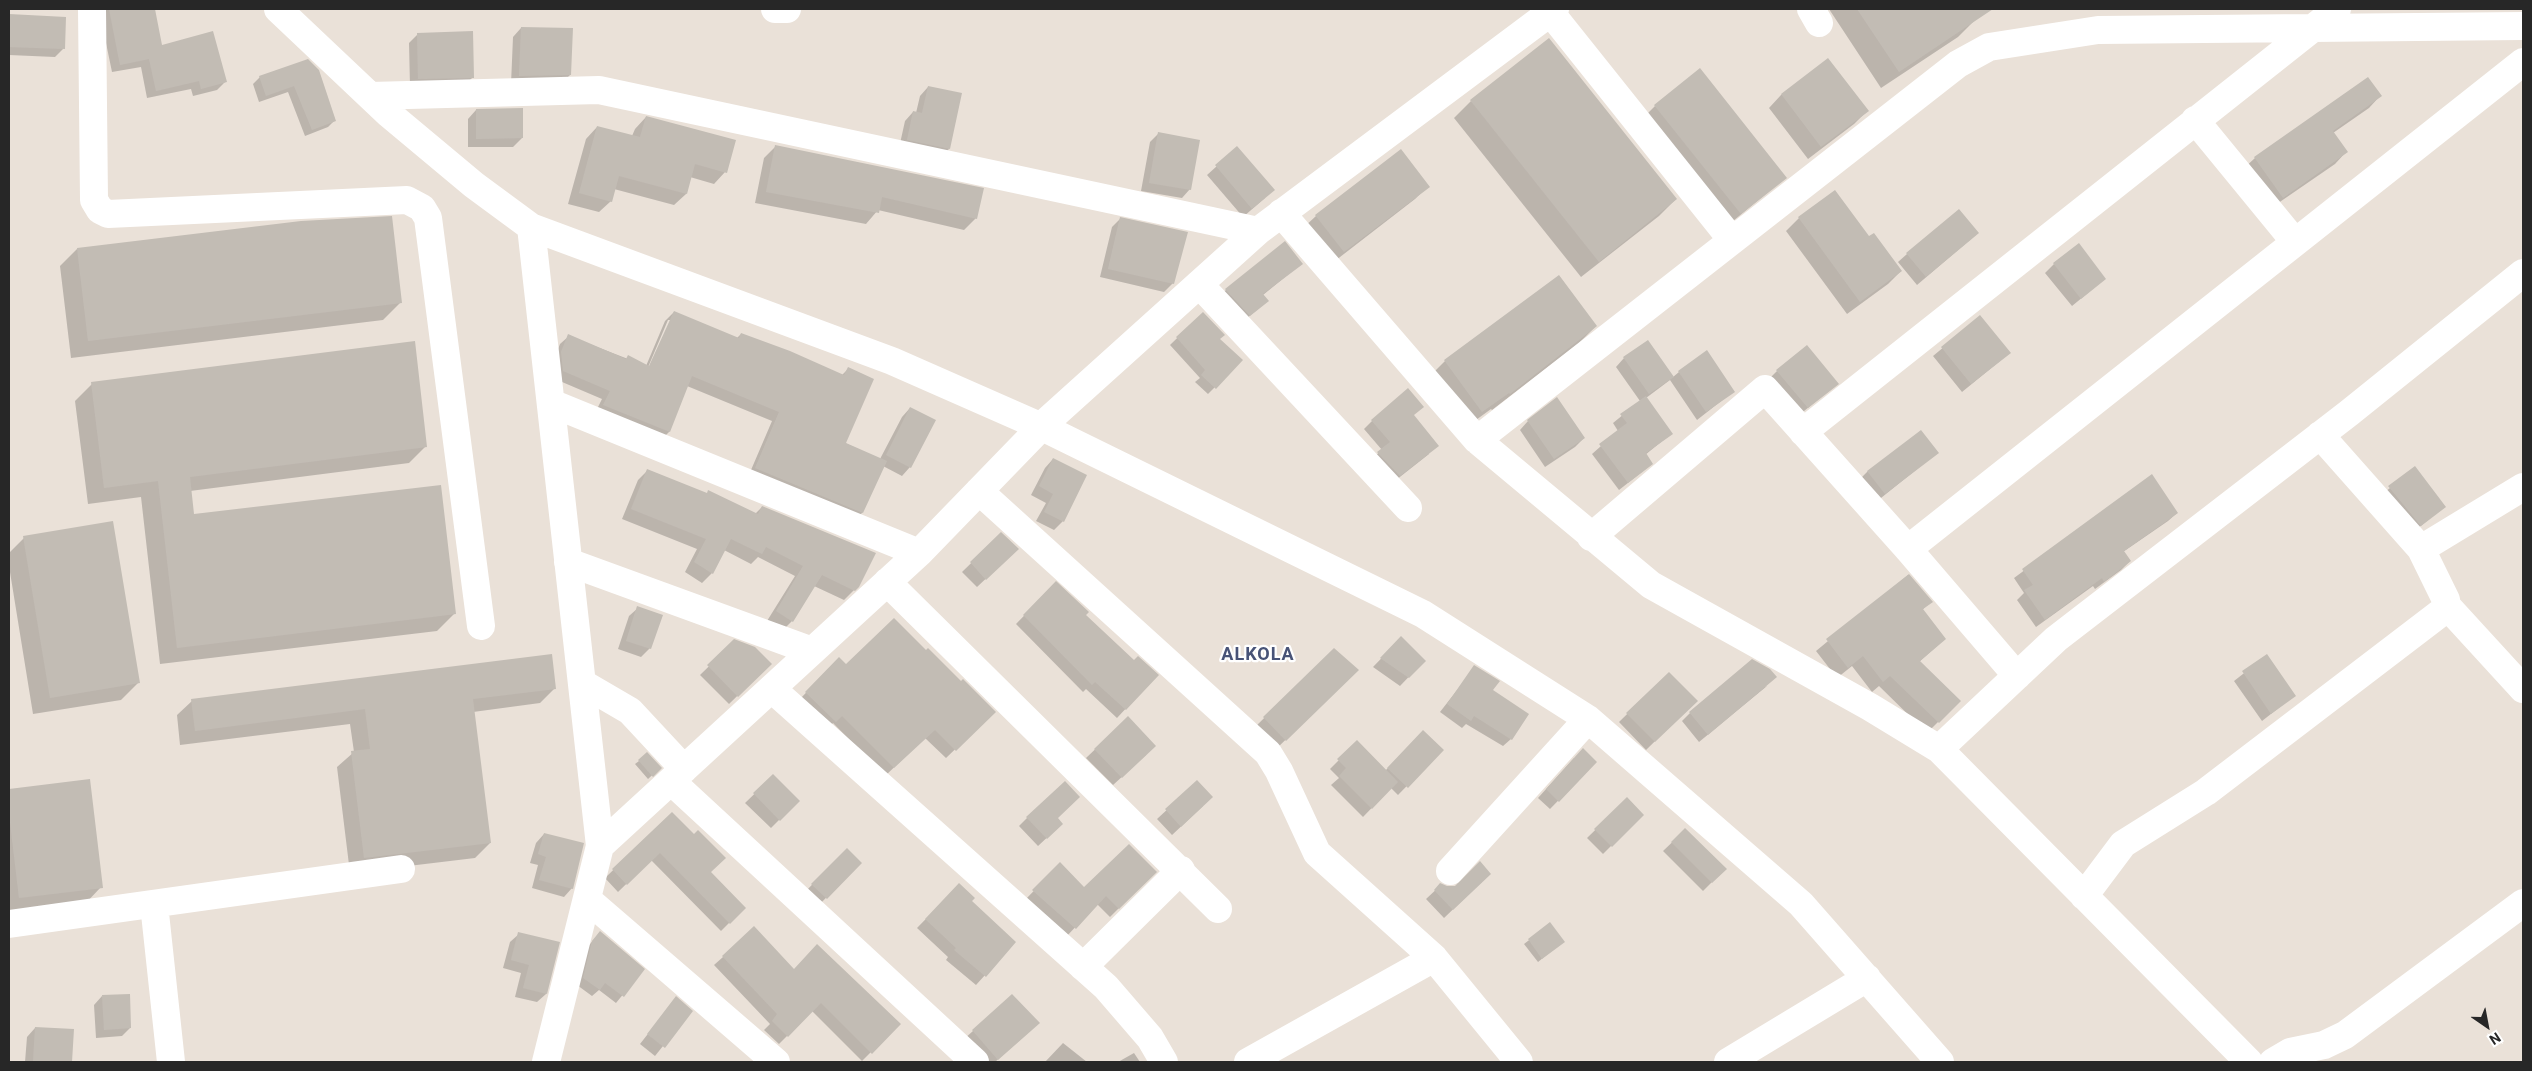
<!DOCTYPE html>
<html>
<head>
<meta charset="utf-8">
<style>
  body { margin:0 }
  #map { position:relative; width:2532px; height:1071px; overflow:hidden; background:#eae1d8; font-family:Roboto,sans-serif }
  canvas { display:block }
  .frame { position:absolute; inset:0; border:10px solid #272727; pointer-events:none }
  .north { position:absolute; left:2462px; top:1001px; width:50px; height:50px; -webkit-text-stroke:4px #fff; paint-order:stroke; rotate:147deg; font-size:14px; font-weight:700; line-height:20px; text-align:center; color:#272727 }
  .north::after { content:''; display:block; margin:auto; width:18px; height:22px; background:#272727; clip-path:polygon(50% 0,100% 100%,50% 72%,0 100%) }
</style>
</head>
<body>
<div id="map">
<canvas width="2532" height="1071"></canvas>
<div class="frame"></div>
<div class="north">N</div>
</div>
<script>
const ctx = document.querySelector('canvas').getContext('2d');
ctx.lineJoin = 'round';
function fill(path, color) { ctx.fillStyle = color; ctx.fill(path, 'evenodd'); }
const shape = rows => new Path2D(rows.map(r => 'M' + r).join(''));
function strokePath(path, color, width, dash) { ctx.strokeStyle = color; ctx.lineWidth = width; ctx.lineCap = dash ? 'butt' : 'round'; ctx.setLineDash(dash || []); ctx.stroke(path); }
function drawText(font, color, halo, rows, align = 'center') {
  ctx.font = font + ' Roboto,sans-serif'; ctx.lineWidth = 4.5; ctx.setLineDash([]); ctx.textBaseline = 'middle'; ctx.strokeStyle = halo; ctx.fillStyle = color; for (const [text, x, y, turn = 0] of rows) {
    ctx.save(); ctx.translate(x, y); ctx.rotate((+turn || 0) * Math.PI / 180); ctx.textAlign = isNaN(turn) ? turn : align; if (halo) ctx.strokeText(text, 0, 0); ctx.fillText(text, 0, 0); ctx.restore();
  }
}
fill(shape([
  [99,9,153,9,161,47,226,81,217,90,193,96,191,89,147,98,141,67,112,72],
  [1829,9,1968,9,1975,20,1958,37,1881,88],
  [9,16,65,18,63,49,55,57,9,55],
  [521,28,570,75,562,83,511,84,513,37],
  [417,35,473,77,464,86,410,87,409,43],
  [1828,60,1867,111,1854,124,1808,159,1769,108,1781,95],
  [318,70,335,120,328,127,305,136,288,92,259,102,253,84,260,77],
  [928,87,949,149,940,157,899,148,905,121,913,112,916,113,920,96],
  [2380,96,2369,108,2333,133,2346,152,2335,164,2271,208,2243,169,2255,158],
  [1471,101,1676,199,1659,216,1581,277,1454,118],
  [1655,106,1785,178,1727,226,1642,119],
  [476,110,522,138,513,147,468,147,468,119],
  [646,117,725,172,714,184,690,177,686,194,674,205,614,189,611,201,599,212,568,204,586,139,597,127,632,136,635,129],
  [1158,134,1190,189,1182,198,1141,191,1150,142],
  [776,146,976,218,964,230,878,210,866,224,755,203,764,158],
  [1237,148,1265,198,1243,217,1207,175],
  [1428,186,1415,199,1331,264,1303,228,1316,216],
  [1835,191,1869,238,1901,271,1888,284,1847,314,1786,231,1799,218],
  [1120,219,1173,283,1164,292,1100,277,1112,227],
  [1978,233,1917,285,1898,262,1907,254],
  [77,249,400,303,383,320,71,358,60,266],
  [1301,264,1263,295,1258,309,1241,323,1217,298,1226,290],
  [2054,264,2105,279,2072,306,2045,273],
  [1559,276,1596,326,1579,343,1492,410,1491,409,1465,428,1428,378,1445,361],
  [674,312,737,338,741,334,842,375,848,369,845,443,880,459,902,417,910,408,910,467,902,476,883,466,862,513,853,521,748,477,772,421,687,386,669,432,661,440,595,413,602,399,555,379,553,362,560,344,569,336,646,366,665,321],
  [668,320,671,320,648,373,646,372],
  [1203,313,1219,340,1241,361,1208,394,1195,382,1200,378,1170,345],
  [1980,317,2000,361,1962,392,1933,356],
  [1624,358,1673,377,1679,372,1734,391,1697,420,1670,380,1646,398,1671,434,1645,455,1652,464,1619,490,1592,454,1618,431,1613,423,1640,401,1616,367],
  [1777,371,1837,384,1798,416,1769,379],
  [92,384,426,446,409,463,190,491,193,515,454,614,437,631,160,664,141,497,88,504,75,401],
  [1413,416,1429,454,1391,484,1369,461,1382,450,1364,429,1372,421],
  [1528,421,1584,438,1575,447,1545,467,1520,430],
  [1937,453,1876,502,1859,480,1868,471],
  [1053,459,1063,521,1054,530,1036,521,1046,503,1031,495,1045,468],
  [2415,468,2444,507,2412,533,2380,496],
  [648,470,755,514,762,507,858,586,844,600,814,586,792,621,782,631,767,621,795,576,758,557,751,564,724,550,712,573,702,583,685,572,697,549,622,519,638,480],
  [2152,476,2177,513,2168,521,2123,552,2130,561,2121,570,2095,589,2093,586,2036,627,2017,600,2024,593,2014,578],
  [1001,534,1009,557,977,587,962,572],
  [24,538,138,683,121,700,33,714,9,566,9,553],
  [1908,575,1931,602,1922,610,1945,639,1919,662,1959,701,1927,733,1879,686,1872,692,1852,666,1837,678,1816,651],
  [1056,583,1084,615,1134,661,1157,675,1117,718,1086,689,1083,692,1016,624],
  [638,608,650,648,641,657,618,649,629,616],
  [1401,638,1424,661,1400,686,1373,667],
  [735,641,770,664,729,704,700,675],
  [1334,649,1357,670,1272,753,1251,731],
  [2266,656,2294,696,2262,721,2234,681],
  [839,659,846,666,961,683,994,712,946,758,925,738,885,776,833,723,827,730,798,701],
  [1475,667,1491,691,1511,739,1503,746,1466,724,1462,728,1440,712],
  [1669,673,1696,701,1646,750,1619,722],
  [1767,686,1699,742,1682,721,1690,713],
  [555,688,540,703,473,712,490,843,475,858,350,873,337,767,354,752,350,724,180,745,177,715,192,701],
  [1128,718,1146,755,1113,785,1086,758],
  [1415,740,1442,750,1398,795,1391,788,1363,817,1331,785,1339,778,1330,769,1357,742,1385,771],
  [1574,758,1596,762,1550,809,1538,798],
  [639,761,660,768,648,779,635,764],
  [773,776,798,801,771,828,745,803],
  [89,780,101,887,85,904,9,913,9,790],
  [1197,782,1203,806,1172,835,1157,819],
  [1627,799,1642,815,1603,854,1587,838],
  [672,813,709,872,744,908,721,931,651,860,618,892,605,878],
  [1027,818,1056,818,1053,832,1038,846,1019,826],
  [1685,830,1725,869,1703,891,1663,851],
  [544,834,572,888,564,897,532,888,538,865,530,863,536,843],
  [847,849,860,863,818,906,804,893],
  [1060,864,1084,888,1155,872,1110,917,1097,904,1066,937,1025,900],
  [1490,874,1444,918,1426,899,1441,885,1447,888,1456,887],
  [959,885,970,901,1015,942,976,985,946,960,948,957,917,928],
  [1550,924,1559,945,1538,962,1524,944],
  [600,932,643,970,616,1003,599,990,592,996,577,985,586,949],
  [519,934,558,943,546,994,537,1002,515,997,521,973,503,968,510,942],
  [723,957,794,971,899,1024,862,1061,812,1011,779,1044,764,1030,770,1024,714,965],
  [102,996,130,1028,122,1036,96,1038,94,1005],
  [676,998,691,1011,655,1056,640,1044],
  [35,1028,72,1030,71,1062,25,1062,27,1037],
  [973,1031,1030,1031,995,1062,985,1062,964,1039],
  [1063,1043,1087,1062,1045,1062],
  [1134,1053,1140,1062,1118,1062]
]), '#0003');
fill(shape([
  [109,9,155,9,162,45,213,31,227,82,201,89,199,81,156,91,149,59,120,65],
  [1857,9,1993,9,1899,72],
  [9,14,66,17,65,49,9,47],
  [521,27,573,28,571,75,519,76],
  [473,31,474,78,418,79,417,33],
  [1549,38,1677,199,1599,262,1470,100],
  [1828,58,1869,111,1821,147,1781,94],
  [308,59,319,70,336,121,312,130,294,86,266,96,259,76],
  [1700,68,1787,178,1741,214,1654,105],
  [2368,77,2382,96,2333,131,2348,152,2283,198,2254,157],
  [928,86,962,93,950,149,907,140,913,111,922,113],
  [523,108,523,138,476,139,476,109],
  [646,116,736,140,727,173,695,164,687,194,619,176,612,202,579,193,597,126,640,137],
  [1158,132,1200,140,1191,190,1149,183],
  [775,145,984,188,977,219,882,197,879,213,766,192],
  [1237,146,1275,190,1252,209,1215,165],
  [1401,149,1430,187,1344,252,1315,215],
  [1835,190,1869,236,1874,233,1902,271,1860,302,1798,217],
  [1959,209,1979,233,1926,277,1906,253],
  [392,216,402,303,88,341,77,248,301,221],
  [1120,217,1188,232,1174,284,1108,269],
  [1285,241,1303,264,1263,294,1269,301,1250,316,1225,289],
  [2079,243,2106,279,2081,299,2053,263],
  [1559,275,1597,326,1510,394,1509,393,1482,412,1444,360],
  [674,311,739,338,741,333,790,351,844,375,848,367,874,379,846,443,887,461,863,513,755,468,779,412,692,376,670,432,603,405,610,391,563,371,561,352,568,334,626,359,628,355,649,366],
  [1203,312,1225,335,1220,339,1243,360,1216,389,1201,375,1205,370,1176,337],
  [1980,315,2011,353,1971,384,1941,347],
  [1648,340,1674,377,1649,394,1623,357],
  [415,341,427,447,190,477,194,514,441,485,456,614,177,648,158,481,104,488,91,382],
  [1807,345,1839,384,1808,408,1776,370],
  [1707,350,1735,392,1706,412,1678,371],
  [1408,388,1424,407,1414,415,1439,446,1400,476,1377,452,1390,442,1371,420],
  [1646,396,1673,434,1646,453,1653,464,1628,483,1599,444,1627,423,1620,414],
  [1557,397,1585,438,1554,459,1527,420],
  [910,407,936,420,911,468,886,455],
  [1921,430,1939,453,1885,494,1867,471],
  [1053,458,1087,475,1064,522,1044,512,1053,494,1039,486],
  [2415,466,2446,507,2421,526,2388,486],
  [647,469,707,493,708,490,758,514,762,506,876,553,859,587,855,591,822,575,793,622,776,611,803,566,766,547,762,554,731,539,713,574,694,562,706,539,631,509],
  [2152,474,2178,513,2124,551,2131,561,2104,582,2102,578,2045,620,2024,590,2033,585,2022,569],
  [113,521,140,683,50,698,23,536],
  [1001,532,1019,549,986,580,970,562],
  [1909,574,1933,602,1923,609,1946,639,1920,661,1961,701,1939,723,1890,676,1883,682,1863,656,1848,668,1826,639],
  [1056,581,1089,612,1086,615,1134,660,1138,656,1159,675,1126,710,1095,682,1092,685,1023,615],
  [637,606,663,615,651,649,626,641],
  [894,618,926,650,928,648,961,681,963,679,996,712,956,751,935,730,894,768,842,716,836,722,805,692,839,657,846,664],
  [1401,636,1426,661,1409,678,1380,658],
  [734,639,755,647,772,664,738,697,707,665],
  [1334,648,1359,670,1286,741,1263,717],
  [552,654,556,689,473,699,491,843,364,858,351,751,370,749,365,709,195,731,191,699],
  [2267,654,2296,696,2271,714,2242,671],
  [1752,659,1770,669,1777,677,1708,735,1689,712],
  [1474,665,1500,681,1493,690,1529,714,1512,740,1474,716,1471,721,1447,704],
  [1669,672,1698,701,1655,742,1626,713],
  [1128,716,1156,746,1122,778,1094,749],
  [1423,730,1444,750,1408,788,1387,768],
  [1357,740,1398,782,1372,809,1339,776,1346,768,1337,759],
  [1583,748,1597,762,1559,802,1546,789],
  [647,752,662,768,653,777,638,760],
  [773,774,800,801,780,821,753,793],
  [90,779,103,888,19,898,9,814,9,789],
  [1197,780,1213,797,1181,827,1165,809],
  [1065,781,1080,797,1058,818,1063,824,1047,839,1026,817],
  [1627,797,1644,815,1612,847,1594,829],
  [672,812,694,834,698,830,726,858,711,872,746,908,730,924,660,853,627,885,612,869],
  [1685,828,1727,869,1712,883,1671,842],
  [544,833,584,843,573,889,539,880,546,857,538,854],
  [1129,844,1157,872,1119,909,1106,896,1076,929,1032,890,1060,862,1084,887],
  [847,848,862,863,827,899,811,884],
  [1480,861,1491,874,1453,910,1434,890,1440,883,1447,886,1455,886],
  [959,883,975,898,972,901,1016,942,986,977,954,950,956,948,925,919],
  [1550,922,1565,942,1542,959,1528,939],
  [754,926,794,969,817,944,901,1024,872,1054,821,1003,788,1037,772,1021,777,1014,722,956],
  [600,931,645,969,624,997,605,983,600,990,583,978,592,941],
  [518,932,560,942,547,994,523,988,529,965,511,960],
  [130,994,131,1028,104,1030,102,995],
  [1012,994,1040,1023,998,1060,972,1030],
  [676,996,693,1011,665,1048,647,1034],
  [35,1027,74,1029,72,1062,33,1062]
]), '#c2bcb4');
strokePath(shape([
  [92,9,94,200,100,210,108,214,407,200,422,208,428,218,481,626],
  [278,9,389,114,474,185,531,227,892,361,1042,427,1423,614,1588,719,1801,904,1940,1062],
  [775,9,787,9],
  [1811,9,1819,23],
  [1550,12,1732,240],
  [370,96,599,90,1258,231],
  [2195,120,2295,242],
  [1281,213,1477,440,1651,585,1870,707,1939,749,2249,1062],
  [531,227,600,846,546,1062],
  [1199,284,1408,508],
  [551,403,919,553],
  [1803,432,2337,9],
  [2320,435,2421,549,2523,487],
  [1477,440,1958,64,1989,47,2098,30,2523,26],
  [979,491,1268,753,1279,771,1317,853,1434,958,1519,1062],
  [1591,537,1765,389,1908,549,2017,676],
  [1908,549,2523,62],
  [568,562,812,651],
  [887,582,1218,909],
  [2447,606,2523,689],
  [582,683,630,711,684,769],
  [772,689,1106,987,1150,1038,1164,1062],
  [1939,749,2056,639,2349,413,2523,273],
  [671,781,975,1062],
  [600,846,919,553,1046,422,1258,231,1555,9],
  [1450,871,1588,719],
  [2084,896,2123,844,2206,792,2443,611,2447,606,2446,600,2421,549],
  [587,899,776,1062],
  [154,904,171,1062],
  [9,924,401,869],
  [1083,967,1181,870],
  [1248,1062,1434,958],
  [1728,1062,1867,978],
  [2273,1062,2290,1052,2324,1045,2345,1035,2523,903]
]), '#fff', 28);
ctx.letterSpacing = '1px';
drawText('bold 18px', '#485377', '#fff', [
  ["ALKOLA",1258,655]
]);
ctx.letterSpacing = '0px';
</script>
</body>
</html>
